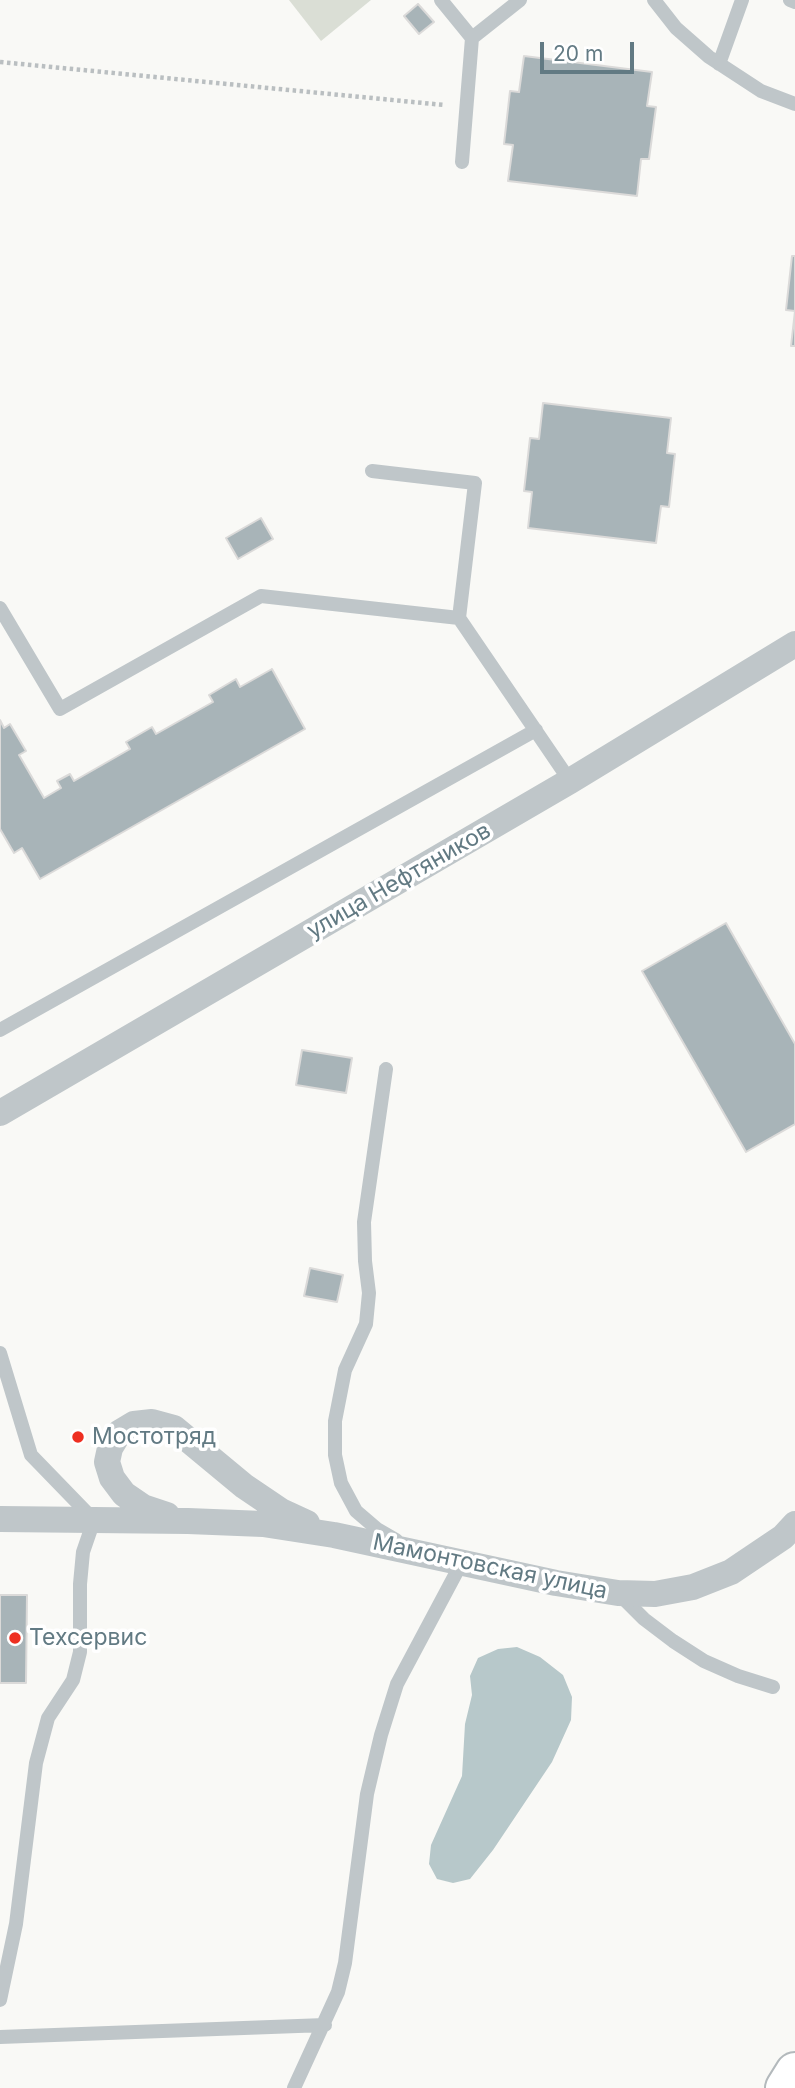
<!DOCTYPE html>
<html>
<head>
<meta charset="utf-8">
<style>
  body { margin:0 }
  #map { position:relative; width:795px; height:2088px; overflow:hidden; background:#f9f9f6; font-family:Inter,sans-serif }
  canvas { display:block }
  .scale { position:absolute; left:540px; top:42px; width:94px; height:32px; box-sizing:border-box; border:4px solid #627a83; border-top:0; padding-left:9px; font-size:21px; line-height:24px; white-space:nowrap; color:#627a83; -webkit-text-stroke:5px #fff; paint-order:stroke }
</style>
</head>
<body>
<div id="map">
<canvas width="795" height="2088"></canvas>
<div class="scale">20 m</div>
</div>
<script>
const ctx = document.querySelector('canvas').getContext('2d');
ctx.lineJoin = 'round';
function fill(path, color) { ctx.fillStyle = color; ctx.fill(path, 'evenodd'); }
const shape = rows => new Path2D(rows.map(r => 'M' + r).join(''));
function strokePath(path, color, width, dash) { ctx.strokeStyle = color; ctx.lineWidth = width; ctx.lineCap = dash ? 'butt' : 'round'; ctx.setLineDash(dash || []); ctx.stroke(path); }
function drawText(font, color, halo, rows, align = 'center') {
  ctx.font = font + ' Inter,sans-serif'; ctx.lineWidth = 7; ctx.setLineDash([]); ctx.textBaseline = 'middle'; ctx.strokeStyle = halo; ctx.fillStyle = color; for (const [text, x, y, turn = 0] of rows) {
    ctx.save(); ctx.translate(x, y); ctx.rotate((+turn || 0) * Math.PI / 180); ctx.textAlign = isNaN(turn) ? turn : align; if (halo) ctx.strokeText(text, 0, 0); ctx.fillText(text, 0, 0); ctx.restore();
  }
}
fill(shape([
  [289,0,371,0,321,41]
]), '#daded5');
fill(shape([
  [517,1647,540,1657,563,1675,572,1697,571,1720,552,1762,493,1850,470,1879,453,1883,437,1879,429,1864,431,1845,462,1776,465,1724,472,1695,470,1676,478,1658,498,1649]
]), '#b7c8ca');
const building = shape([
  [418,4,434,22,419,34,404,16,418,4],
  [524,56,652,72,647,106,656,107,649,159,641,159,637,196,508,181,513,145,504,144,510,91,519,92,524,56],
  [792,256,795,256,795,346,791,346,795,311,786,310,792,256],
  [543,403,671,418,667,453,675,454,669,507,661,506,656,543,528,528,532,492,524,491,530,438,539,439,543,403],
  [261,518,273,539,238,559,226,538,261,518],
  [272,669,305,729,40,879,22,848,14,853,0,829,0,720,4,728,10,724,26,751,19,755,44,798,61,788,57,781,70,774,74,781,130,749,126,742,152,727,156,734,213,702,209,695,236,679,240,687,272,669],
  [726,923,795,1044,795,1124,746,1152,642,971,726,923],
  [302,1050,352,1058,346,1093,296,1085,302,1050],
  [310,1268,343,1275,337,1302,304,1296,310,1268],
  [0,1595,27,1595,26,1683,0,1683,0,1595]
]);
fill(building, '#a8b4b8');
strokePath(building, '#dbdad9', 2);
const highway = shape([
  [785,2088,795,2072]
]);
strokePath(highway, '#b3b9bc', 42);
strokePath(shape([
  [0,62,444,105]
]), '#babfc1', 4.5, [3.5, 3.5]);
strokePath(shape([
  [441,0,472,38],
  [654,0,676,28,709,57,761,91,795,104],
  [790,0,795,2],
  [719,64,742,0],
  [462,162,472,38,520,0],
  [0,608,60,709,261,596,459,618,475,483,372,471],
  [459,618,570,781],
  [0,1030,536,730],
  [386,1069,364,1222,365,1261,369,1293,366,1324,345,1370,335,1421,335,1455,341,1483,356,1511,377,1529,396,1540],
  [0,1353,31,1455,94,1520,83,1552,80,1584,80,1652,73,1680,48,1718,36,1763,16,1924,0,2000],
  [619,1594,644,1619,673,1641,704,1661,738,1676,773,1687],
  [0,2037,325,2025],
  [294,2088,338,1992,345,1963,367,1794,381,1735,397,1684,462,1562]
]), '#bfc6c9', 14);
strokePath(shape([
  [0,1113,570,781,795,644],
  [167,1515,143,1507,124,1494,112,1478,107,1462,110,1448,119,1433,134,1424,152,1422,174,1428,244,1486,281,1511,307,1523],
  [0,1519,188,1521,263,1524,334,1535,556,1583,618,1593,655,1594,693,1587,731,1572,783,1537,795,1524]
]), '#bfc6c9', 26);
strokePath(highway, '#fff', 38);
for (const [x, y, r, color] of [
  [78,1437,7,"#ee2f21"],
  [15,1638,7,"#ee2f21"]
]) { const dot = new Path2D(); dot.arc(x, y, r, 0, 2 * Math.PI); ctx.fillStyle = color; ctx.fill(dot); strokePath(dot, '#fff', 2.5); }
drawText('23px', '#627a83', '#fff', [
  ["улица Нефтяников",399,881,-30],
  ["Мамонтовская улица",490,1567,12]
]);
drawText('23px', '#627a83', '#fff', [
  ["Мостотряд",92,1437],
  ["Техсервис",29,1638]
], 'left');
</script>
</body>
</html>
